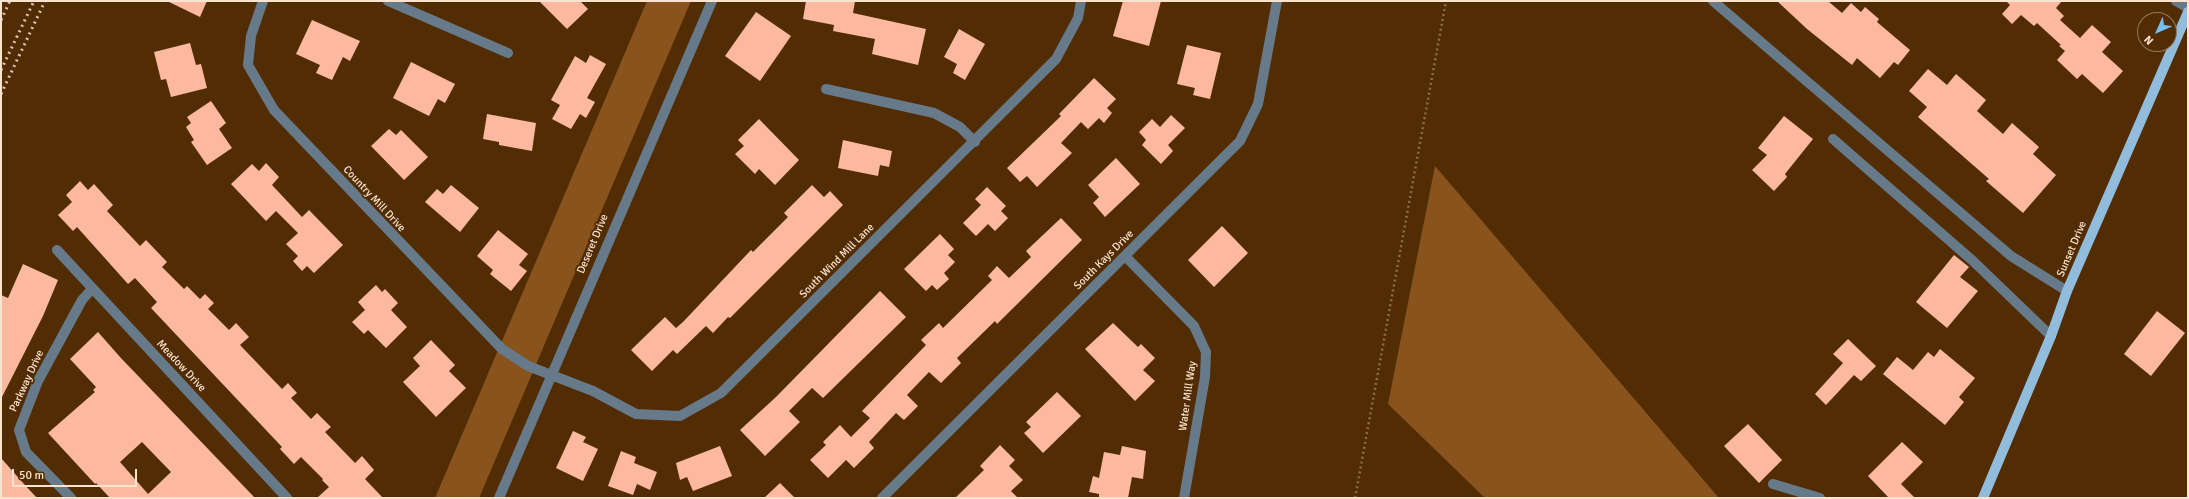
<!DOCTYPE html>
<html>
<head>
<meta charset="utf-8">
<style>
  body { margin:0 }
  #map { position:relative; width:2189px; height:499px; overflow:hidden; background:#522d04; font-family:Signika,sans-serif }
  canvas { display:block }
  .frame { position:absolute; inset:0; border:2px solid #fbe3d0; pointer-events:none }
  .north { position:absolute; left:2137px; top:12px; width:40px; height:40px; box-sizing:border-box; background:#522d04; border:1px solid #967656; border-radius:50%; rotate:225deg; font-size:11px; font-weight:700; line-height:16px; text-align:center; color:#fbe3d0 }
  .north::after { content:''; display:block; margin:auto; width:14px; height:18px; background:#76c0f7; clip-path:polygon(50% 0,100% 100%,50% 72%,0 100%) }
  .scale { position:absolute; left:12px; top:469px; width:125px; height:18px; box-sizing:border-box; border:2px solid #fbe3d0; border-top:0; padding-left:5px; font-size:12px; line-height:14px; white-space:nowrap; color:#fbe3d0; -webkit-text-stroke:3px #522d04; paint-order:stroke }
</style>
</head>
<body>
<div id="map">
<canvas width="2189" height="499"></canvas>
<div class="frame"></div>
<div class="north">N</div>
<div class="scale">50 m</div>
</div>
<script>
const ctx = document.querySelector('canvas').getContext('2d');
ctx.lineJoin = 'round';
function fill(path, color) { ctx.fillStyle = color; ctx.fill(path, 'evenodd'); }
const shape = rows => new Path2D(rows.map(r => 'M' + r).join(''));
function strokePath(path, color, width, dash) { ctx.strokeStyle = color; ctx.lineWidth = width; ctx.lineCap = dash ? 'butt' : 'round'; ctx.setLineDash(dash || []); ctx.stroke(path); }
function drawText(font, color, halo, rows, align = 'center') {
  ctx.font = font + ' Signika,sans-serif'; ctx.lineWidth = 4; ctx.setLineDash([]); ctx.textBaseline = 'middle'; ctx.strokeStyle = halo; ctx.fillStyle = color; for (const [text, x, y, turn = 0] of rows) {
    ctx.save(); ctx.translate(x, y); ctx.rotate((+turn || 0) * Math.PI / 180); ctx.textAlign = isNaN(turn) ? turn : align; if (halo) ctx.strokeText(text, 0, 0); ctx.fillText(text, 0, 0); ctx.restore();
  }
}
fill(shape([
  [647,1,691,1,479,498,435,498],
  [1435,166,1719,498,1485,498,1388,404]
]), '#89531e');
fill(shape([
  [167,1,207,1,200,17],
  [539,1,580,1,588,9,567,29],
  [806,1,855,1,853,13,926,29,918,65,872,54,875,39,833,31,834,25,803,19],
  [1123,1,1161,1,1149,46,1113,36],
  [1777,1,1828,1,1842,13,1851,3,1861,12,1865,7,1879,19,1877,22,1910,50,1898,65,1894,62,1880,78,1857,58,1852,65,1807,29],
  [2006,1,2062,1,2056,8,2064,16,2060,20,2080,38,2092,25,2111,42,2102,52,2123,71,2103,93,2082,74,2077,79,2057,60,2065,51,2059,46,2061,45,2037,23,2034,26,2021,15,2012,24,2002,14,2010,5],
  [756,12,791,36,760,81,725,56],
  [312,20,360,41,350,61,343,57,332,80,316,73,320,65,296,54],
  [959,29,985,44,965,80,953,73,957,64,944,57],
  [190,43,196,65,201,64,207,88,171,97,166,79,161,80,154,52],
  [1187,45,1221,53,1210,99,1193,95,1195,88,1177,84],
  [590,55,606,64,587,98,595,102,586,118,580,114,571,129,552,119,560,105,551,100,575,56,586,63],
  [411,62,455,84,445,103,438,99,429,116,393,98],
  [1928,69,1947,85,1956,74,1986,100,1977,111,2003,134,2012,123,2039,147,2033,154,2056,175,2023,213,1986,181,1989,179,1918,117,1927,107,1909,91],
  [1094,78,1116,99,1107,108,1112,113,1104,123,1099,118,1088,129,1081,122,1061,143,1072,153,1037,187,1027,176,1020,182,1007,168,1061,116,1059,114],
  [211,101,226,123,219,129,232,148,207,165,191,142,194,140,186,127,191,123,187,117],
  [487,114,536,123,532,151,499,145,499,142,483,139],
  [1171,115,1185,128,1168,145,1173,151,1161,164,1142,145,1146,140,1139,132,1152,119,1160,127],
  [1784,116,1813,139,1785,174,1787,177,1774,191,1752,170,1767,155,1758,148],
  [759,119,799,160,775,185,759,169,755,174,735,154,744,146,738,140],
  [389,129,396,135,401,130,428,157,404,180,371,146],
  [843,140,892,151,889,167,880,165,878,176,838,168],
  [1116,158,1140,184,1105,217,1093,203,1099,197,1088,185],
  [266,163,279,177,272,185,302,217,309,210,343,245,314,273,307,266,302,271,293,261,298,256,286,244,298,233,276,211,266,221,231,184,252,164,259,171],
  [80,181,88,190,94,184,113,205,107,211,140,246,146,240,167,262,162,267,184,289,187,286,200,299,205,294,214,303,208,309,229,330,236,323,249,337,240,345,282,389,288,383,297,393,291,398,311,419,317,413,331,427,325,432,355,463,362,456,374,470,365,479,383,498,317,498,329,487,322,480,323,479,301,457,294,464,280,449,282,447,151,308,157,302,135,278,128,284,77,227,73,231,58,215,72,202,66,195],
  [451,185,479,208,460,232,425,202,437,189,443,194],
  [812,185,824,197,830,191,843,205,730,318,728,317,713,333,706,326,677,354,673,350,652,371,631,350,665,317,676,328,683,322,751,250,753,252,788,217,784,213],
  [987,187,1006,206,1001,211,1008,218,995,231,988,224,976,236,963,223,981,205,975,199],
  [1061,218,1082,240,997,324,995,321,957,358,961,363,941,383,929,372,907,395,918,406,904,420,896,413,869,442,874,448,854,468,846,460,828,478,810,460,826,445,823,442,840,425,851,437,870,418,862,411,926,345,921,340,939,323,943,328,992,280,988,276,997,266,1009,278,1031,257,1026,251],
  [1222,226,1248,253,1214,287,1188,260],
  [498,230,528,254,519,265,527,271,511,291,490,274,493,270,477,256],
  [940,234,954,249,948,255,955,262,944,273,949,279,937,290,932,285,926,291,904,269],
  [1954,255,1969,267,1960,277,1978,291,1947,328,1916,302],
  [23,264,58,280,43,316,1,399,1,295,8,298],
  [376,285,382,292,385,289,398,303,391,310,407,327,386,348,368,330,364,334,352,322,365,310,358,302],
  [880,291,906,317,823,398,812,388,789,411,800,422,765,456,740,430,776,397],
  [2157,311,2185,333,2151,376,2124,354],
  [1113,323,1138,347,1141,344,1155,358,1143,370,1155,381,1135,401,1085,349],
  [98,332,120,357,255,498,110,498,96,483,95,484,48,433,95,392,93,390,96,387,70,359],
  [142,442,171,472,148,494,120,462],
  [1848,339,1876,366,1861,381,1854,375,1826,405,1815,394,1843,363,1833,354],
  [431,340,455,365,449,371,466,388,436,417,403,382,420,366,413,358],
  [1940,349,1975,378,1959,397,1964,402,1945,425,1883,374,1897,357,1913,370,1928,352,1934,357],
  [1057,392,1081,416,1043,453,1024,433,1031,427,1026,422],
  [1748,424,1782,460,1759,483,1724,446],
  [573,431,586,437,583,442,598,449,583,481,556,468],
  [1902,442,1923,462,1901,484,1915,498,1889,498,1868,476],
  [1000,445,1015,460,1009,466,1023,480,1011,491,1018,498,955,498,984,470,980,466],
  [720,446,732,476,693,491,687,477,680,480,676,463],
  [1122,446,1146,451,1143,479,1132,477,1128,498,1099,498,1099,494,1089,492,1093,476,1099,478,1104,452,1120,455],
  [621,451,636,457,634,463,657,472,650,490,637,484,633,495,608,486],
  [1,458,24,484,37,498,1,498],
  [780,483,795,498,764,498]
]), '#fcb9a0');
strokePath(shape([
  [1355,498,1446,1]
]), '#8d6c4b', 2.5, [2, 3]);
strokePath(shape([
  [263,1,251,36,248,65,274,110,502,349,528,366,593,391,636,414,680,416,721,393,1056,59,1078,18,1081,1],
  [388,1,508,53],
  [1713,1,2011,256,2067,291],
  [2176,1,2188,8],
  [826,89,934,113,960,127,975,142],
  [1833,139,1973,261,2051,336],
  [57,250,287,498],
  [1125,256,1194,326,1206,352,1205,377,1184,498],
  [1773,484,1820,498],
  [71,498,26,452,19,430,38,381,82,300,92,289],
  [499,498,712,1],
  [882,498,1240,141,1258,104,1277,1]
]), '#667a8a', 10);
strokePath(shape([
  [1983,498,2051,336,2067,291,2188,12]
]), '#92bcdb', 10);
strokePath(shape([
  [1,20,10,1],
  [1,70,34,1],
  [1,94,45,1]
]), '#dcc2ab', 3, [2, 4]);
drawText('11px', '#fbe3d0', '#522d04', [
  ["Country Mill Drive",374,199,47],
  ["Deseret Drive",593,244,-67],
  ["Sunset Drive",2072,249,-67],
  ["South Kays Drive",1104,260,-45],
  ["South Wind Mill Lane",837,261,-45],
  ["Meadow Drive",181,366,47],
  ["Parkway Drive",27,381,-65],
  ["Water Mill Way",1188,396,-82]
]);
</script>
</body>
</html>
